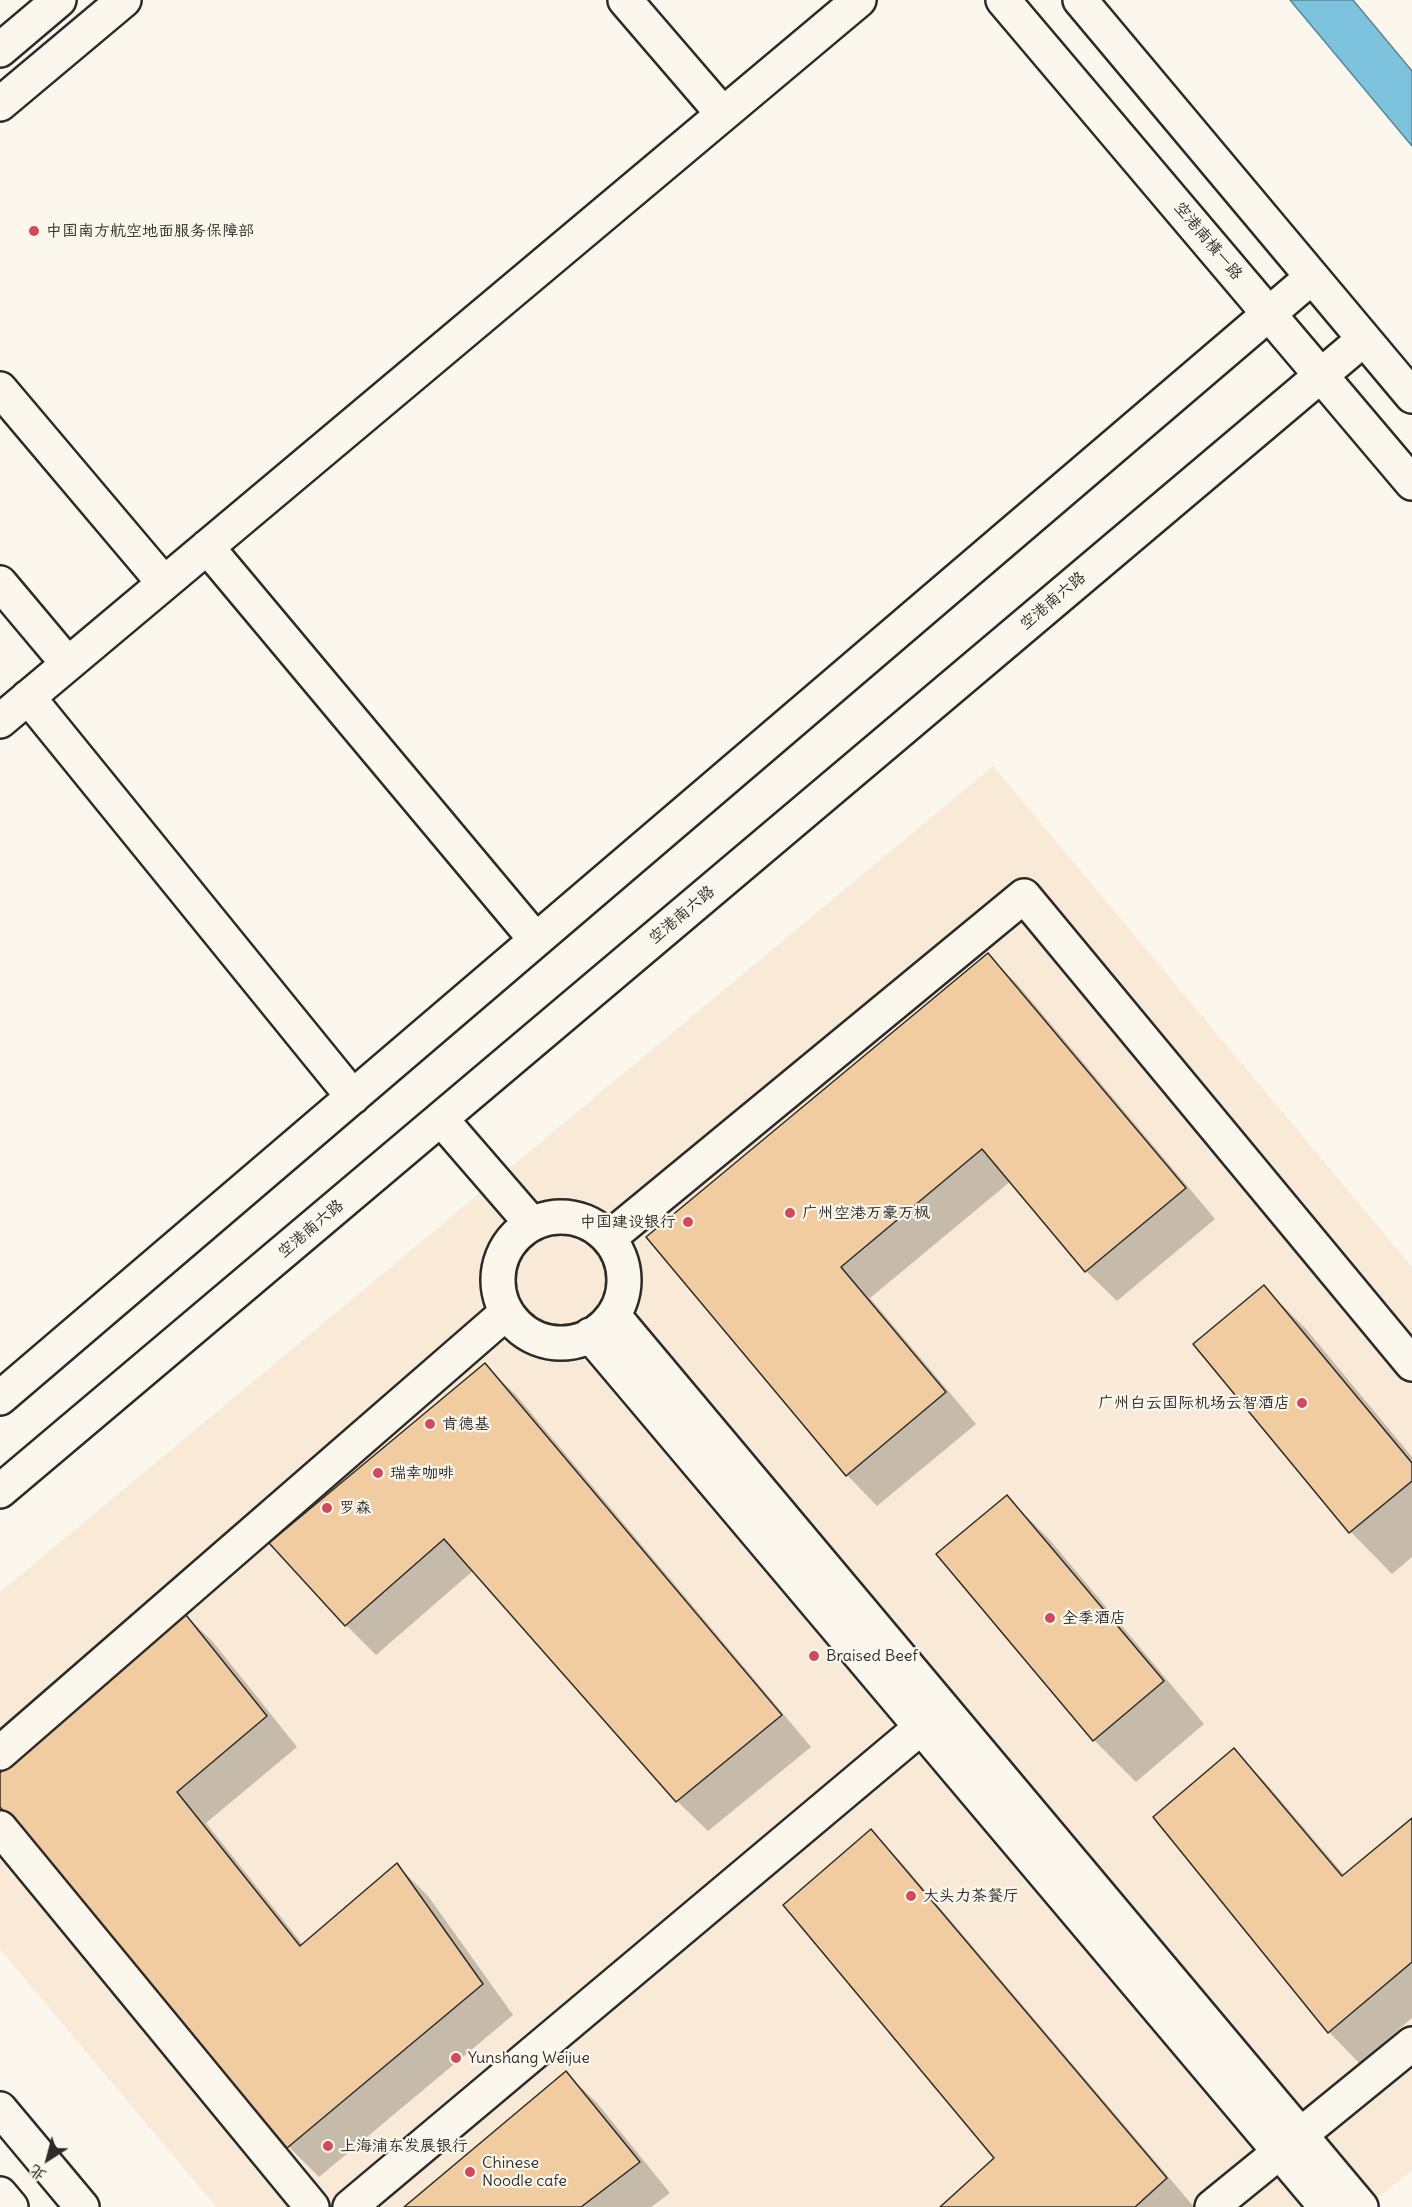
<!DOCTYPE html>
<html>
<head>
<meta charset="utf-8">
<style>
  body { margin:0 }
  #map { position:relative; width:1412px; height:2207px; overflow:hidden; background:#fbf7ec; font-family:Delius,"LXGW WenKai TC",sans-serif }
  canvas { display:block }
  .north { position:absolute; left:18px; top:2129px; width:60px; height:60px; -webkit-text-stroke:4px #fbf7ec; paint-order:stroke; rotate:216deg; font-size:16px; font-weight:700; line-height:24px; text-align:center; color:#2b2b2b }
  .north::after { content:''; display:block; margin:auto; width:21px; height:27px; background:#2b2b2b; clip-path:polygon(50% 0,100% 100%,50% 72%,0 100%) }
</style>
</head>
<body>
<div id="map">
<canvas width="1412" height="2207"></canvas>
<div class="north">北</div>
</div>
<script>
const ctx = document.querySelector('canvas').getContext('2d');
ctx.lineJoin = 'round';
function fill(path, color) { ctx.fillStyle = color; ctx.fill(path, 'evenodd'); }
const shape = rows => new Path2D(rows.map(r => 'M' + r).join(''));
function strokePath(path, color, width, dash) { ctx.strokeStyle = color; ctx.lineWidth = width; ctx.lineCap = dash ? 'butt' : 'round'; ctx.setLineDash(dash || []); ctx.stroke(path); }
function drawText(font, color, halo, rows, align = 'center') {
  ctx.font = font + ' Delius,"LXGW WenKai TC",sans-serif'; ctx.lineWidth = 4.5; ctx.setLineDash([]); ctx.textBaseline = 'middle'; ctx.strokeStyle = halo; ctx.fillStyle = color; for (const [text, x, y, turn = 0] of rows) {
    ctx.save(); ctx.translate(x, y); ctx.rotate((+turn || 0) * Math.PI / 180); ctx.textAlign = isNaN(turn) ? turn : align; if (halo) ctx.strokeText(text, 0, 0); ctx.fillText(text, 0, 0); ctx.restore();
  }
}
fill(shape([
  [993,766,1412,1267,1412,2170,1367,2207,216,2207,0,1949,0,1592]
]), '#f8ead6');
const water = shape([
  [1290,0,1353,0,1412,71,1412,146,1290,0]
]);
fill(water, '#7dc3de');
strokePath(water, '#5c8696', 1.5);
fill(shape([
  [988,955,1018,985,1215,1219,1117,1301,1086,1271,1011,1181,870,1298,976,1424,877,1506,847,1475,648,1238],
  [1264,1287,1306,1329,1412,1457,1412,1557,1392,1574,1351,1532,1195,1344],
  [485,1365,516,1395,811,1747,708,1831,677,1801,474,1570,376,1655,346,1625],
  [1007,1497,1049,1539,1204,1724,1136,1782,1094,1740],
  [182,1612,213,1642,297,1747,206,1823,303,1945,397,1865,428,1896,513,2015,319,2177,289,2147,0,1805,0,1775],
  [1234,1750,1264,1781,1345,1876,1412,1820,1412,2018,1359,2063,1329,2032],
  [871,1831,901,1862,1194,2207,943,2207,996,2159],
  [566,2073,597,2103,670,2193,651,2207,407,2207]
]), '#0003');
const building = shape([
  [988,953,1186,1188,1085,1272,982,1149,841,1267,946,1392,846,1476,646,1237,988,953],
  [1264,1285,1412,1463,1412,1481,1349,1533,1193,1344,1264,1285],
  [485,1363,782,1715,676,1802,444,1539,345,1626,269,1543,485,1363],
  [1007,1495,1164,1681,1093,1741,936,1554,1007,1495],
  [182,1610,267,1716,177,1792,300,1946,397,1863,483,1984,287,2148,0,1807,0,1773,182,1610],
  [1234,1748,1342,1876,1412,1818,1412,1962,1328,2033,1153,1817,1234,1748],
  [871,1829,1167,2178,1135,2207,940,2207,994,2158,783,1905,871,1829],
  [566,2071,640,2162,581,2207,404,2207,566,2071]
]);
fill(building, '#f1cca1');
strokePath(building, '#2b2b2b', 1.5);
const minor = shape([
  [625,0,723,114],
  [1003,0,1412,483],
  [1080,0,1412,396],
  [0,50,59,0],
  [0,104,124,0],
  [0,389,164,583],
  [207,547,536,940],
  [0,583,68,664],
  [28,697,353,1097],
  [0,721,859,0],
  [441,1119,531,1223],
  '498 1280a63 63 0 1 1 126 0a63 63 0 1 1-126 0Z',
  [609,1238,1024,896,1412,1364],
  [614,1316,1361,2207],
  [590,1335,1326,2207],
  [0,1398,1312,277],
  [0,1491,1364,339],
  [0,1753,506,1313],
  [0,1828,312,2207],
  [0,2109,82,2207],
  [0,2194,11,2207],
  [350,2207,937,1714],
  [1212,2207,1412,2044]
]);
strokePath(minor, '#2b2b2b', 38);
strokePath(minor, '#fbf7ec', 33);
for (const [x, y, r, color] of [
  [34,231,6,"#d1495b"],
  [790,1213,6,"#d1495b"],
  [688,1222,6,"#d1495b"],
  [1302,1403,6,"#d1495b"],
  [430,1424,6,"#d1495b"],
  [378,1473,6,"#d1495b"],
  [327,1508,6,"#d1495b"],
  [1050,1618,6,"#d1495b"],
  [814,1656,6,"#d1495b"],
  [911,1896,6,"#d1495b"],
  [456,2058,6,"#d1495b"],
  [328,2146,6,"#d1495b"],
  [470,2172,6,"#d1495b"]
]) { const dot = new Path2D(); dot.arc(x, y, r, 0, 2 * Math.PI); ctx.fillStyle = color; ctx.fill(dot); strokePath(dot, '#fbf7ec', 2); }
drawText('16px', '#2b2b2b', '#fbf7ec', [
  ["中国南方航空地面服务保障部",46,231],
  ["广州空港万豪万枫",802,1213],
  ["中国建设银行",676,1222,"right"],
  ["广州白云国际机场云智酒店",1290,1403,"right"],
  ["肯德基",442,1424],
  ["瑞幸咖啡",390,1473],
  ["罗森",339,1508],
  ["全季酒店",1062,1618],
  ["Braised Beef",826,1656],
  ["大头力茶餐厅",923,1896],
  ["Yunshang Weijue",468,2058],
  ["上海浦东发展银行",340,2146],
  ["Chinese",482,2163],
  ["Noodle cafe",482,2181]
], 'left');
drawText('16px', '#2b2b2b', '#fbf7ec', [
  ["空港南横一路",1208,241,50],
  ["空港南六路",1053,601,-40],
  ["空港南六路",682,915,-40],
  ["空港南六路",311,1229,-40]
]);
</script>
</body>
</html>
